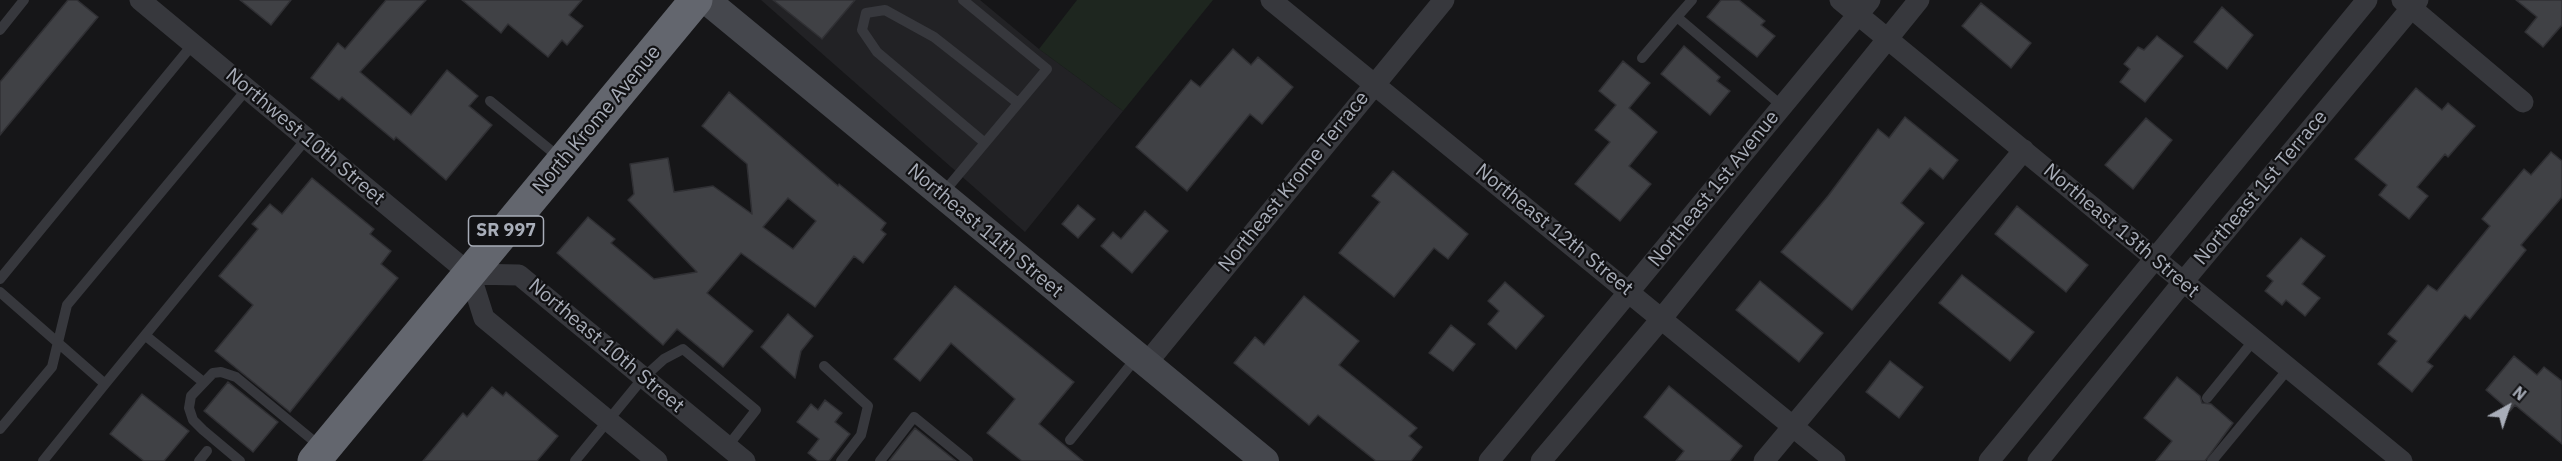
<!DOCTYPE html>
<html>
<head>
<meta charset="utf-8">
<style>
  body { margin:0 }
  #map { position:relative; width:2562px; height:461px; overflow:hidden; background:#161618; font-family:"IBM Plex Sans",sans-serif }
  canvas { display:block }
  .north { position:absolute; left:2478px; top:377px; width:60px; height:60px; -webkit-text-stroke:4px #111113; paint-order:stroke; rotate:40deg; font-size:16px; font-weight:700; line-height:24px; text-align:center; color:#a8adb8 }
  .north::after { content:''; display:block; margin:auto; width:21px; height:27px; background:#a8adb8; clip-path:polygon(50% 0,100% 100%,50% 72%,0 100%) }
</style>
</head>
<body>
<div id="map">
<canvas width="2562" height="461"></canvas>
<div class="north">N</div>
</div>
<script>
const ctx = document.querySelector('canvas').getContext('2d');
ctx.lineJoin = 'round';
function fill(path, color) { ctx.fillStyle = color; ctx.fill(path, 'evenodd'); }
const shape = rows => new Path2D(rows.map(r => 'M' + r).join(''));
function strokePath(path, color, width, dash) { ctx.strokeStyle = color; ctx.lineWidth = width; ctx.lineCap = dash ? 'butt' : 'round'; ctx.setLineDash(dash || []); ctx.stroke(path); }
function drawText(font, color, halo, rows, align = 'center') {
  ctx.font = font + ' "IBM Plex Sans",sans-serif'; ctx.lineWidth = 4.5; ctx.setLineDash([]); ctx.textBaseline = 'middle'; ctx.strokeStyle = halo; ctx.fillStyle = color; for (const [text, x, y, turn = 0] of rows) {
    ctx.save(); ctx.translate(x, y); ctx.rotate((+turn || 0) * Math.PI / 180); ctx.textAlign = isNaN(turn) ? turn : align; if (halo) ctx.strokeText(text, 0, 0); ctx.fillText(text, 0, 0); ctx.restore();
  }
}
fill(shape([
  [761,0,980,0,1039,49,1123,111,1025,232]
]), '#222225');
fill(shape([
  [1077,0,1213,0,1123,111,1039,49]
]), '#1e261f');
const building = shape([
  [68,0,77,0,98,17,0,135,0,82,68,0],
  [240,0,291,0,271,25,240,0],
  [386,0,426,0,360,72,411,115,447,70,478,96,469,106,492,125,446,180,396,137,394,140,342,97,339,100,311,78,338,43,345,49,386,0],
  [462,0,582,0,569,15,583,26,567,45,562,40,548,57,508,24,501,33,462,0],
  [773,0,855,0,822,39,773,0],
  [1721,0,1739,0,1765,21,1761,25,1775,36,1757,57,1707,17,1721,0],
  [2516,0,2562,0,2562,25,2543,47,2525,32,2537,17,2516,0],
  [1981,3,2031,43,2011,68,1962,26,1981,3],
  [2222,7,2253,35,2227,69,2194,42,2222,7],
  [2157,36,2183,56,2145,102,2120,82,2130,69,2124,64,2138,47,2144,50,2157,36],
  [1684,46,1720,77,1717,81,1730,91,1710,115,1661,74,1684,46],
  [1233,49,1251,65,1258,57,1293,87,1262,124,1250,114,1187,191,1136,147,1191,80,1200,87,1233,49],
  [1623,61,1650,83,1629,108,1657,132,1629,166,1651,184,1620,221,1575,184,1610,142,1595,130,1616,105,1599,91,1623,61],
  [2416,88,2442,110,2448,103,2475,126,2448,157,2445,154,2417,187,2428,196,2409,219,2379,195,2387,185,2355,159,2416,88],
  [729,92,838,186,839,184,886,223,881,230,886,234,863,263,854,256,815,307,741,253,707,293,753,331,723,367,677,329,663,345,557,253,588,217,615,239,611,243,654,279,697,272,628,200,634,194,630,164,668,158,674,192,713,186,752,214,747,164,702,126,729,92],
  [788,198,816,221,793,249,763,227,788,198],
  [1905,117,1958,160,1943,179,1930,168,1901,203,1924,223,1852,310,1781,252,1828,196,1878,129,1889,138,1905,117],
  [2146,118,2172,140,2133,189,2105,165,2146,118],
  [2551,152,2562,161,2562,197,2521,245,2526,250,2470,319,2465,315,2427,362,2433,366,2412,392,2378,364,2397,341,2388,334,2428,285,2437,291,2490,226,2482,219,2524,169,2531,175,2551,152],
  [1393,171,1468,234,1448,259,1434,248,1394,297,1339,253,1380,202,1372,196,1393,171],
  [312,178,374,229,370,234,391,251,381,264,398,278,290,412,215,351,253,305,219,276,258,229,252,224,270,204,282,214,312,178],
  [1078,205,1095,219,1078,238,1062,224,1078,205],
  [2017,206,2088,265,2066,292,1995,234,2017,206],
  [1145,211,1168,231,1132,273,1101,246,1113,232,1121,239,1145,211],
  [2301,238,2325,256,2302,284,2320,298,2305,316,2286,300,2282,305,2265,291,2273,281,2267,276,2301,238],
  [1962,275,2034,332,2010,361,1939,303,1962,275],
  [1760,281,1823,333,1799,362,1736,310,1760,281],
  [1505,282,1544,316,1516,349,1488,324,1499,311,1488,301,1505,282],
  [955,286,1074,382,1039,424,1083,461,1022,461,987,433,1015,399,951,343,920,381,894,359,955,286],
  [1304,296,1359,341,1339,365,1417,428,1409,436,1422,447,1411,461,1376,461,1318,415,1309,425,1234,363,1255,337,1264,345,1304,296],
  [788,314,813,336,801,351,795,378,761,347,788,314],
  [1451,325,1475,344,1453,371,1429,353,1451,325],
  [2514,356,2537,375,2544,367,2562,381,2562,444,2515,405,2510,411,2486,390,2514,356],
  [1890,361,1923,387,1899,418,1866,392,1890,361],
  [2177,377,2200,396,2202,403,2211,404,2233,423,2205,461,2156,461,2172,441,2144,418,2177,377],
  [228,382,278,422,253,452,204,411,228,382],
  [1669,386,1742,446,1730,461,1676,461,1684,451,1644,417,1669,386],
  [492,387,503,396,506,392,558,436,537,461,423,461,463,413,467,417,492,387],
  [142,394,189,431,164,461,144,461,110,434,142,394],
  [825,400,842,413,835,422,850,434,829,461,818,461,808,453,819,439,797,422,811,404,818,410,825,400],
  [915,428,956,461,889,461,915,428]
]);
fill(building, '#404145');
strokePath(building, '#303034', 1.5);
strokePath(shape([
  [1692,0,1677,17,1782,106],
  [0,30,24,0],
  [1642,58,1677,17],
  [490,101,560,158],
  [985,143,877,52,862,30,866,13,885,10,934,37,1018,103],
  [943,193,1047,69,963,0],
  [0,279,193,44],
  [0,292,105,384,307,138],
  [146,336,202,381],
  [824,366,868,406,861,435,841,461],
  [2207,398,2254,340],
  [0,429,52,367,67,305,247,89],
  [1070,440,1137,357],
  [43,461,105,384],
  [199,461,207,451],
  [240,461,203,430,193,420,189,408,191,396,213,373,221,372,236,377,321,447],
  [575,461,643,378,664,359,683,349,756,410,727,447],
  [880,461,914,417,968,461],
  [2212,461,2289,368]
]), '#37383d', 10);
strokePath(shape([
  [140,0,470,274],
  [1271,0,1835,461],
  [1840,0,2402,461],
  [2402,0,2523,102],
  [470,274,519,275,745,461],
  [470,274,484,318,657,461],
  [1146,364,1444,0],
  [1489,461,1870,0],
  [1541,461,1662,318,1919,0],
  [1764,461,2024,150],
  [1989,461,2367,0],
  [2038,461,2183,282,2418,0]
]), '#37383d', 21);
strokePath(shape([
  [706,0,1265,461]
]), '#45474d', 28);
strokePath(shape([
  [314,461,696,0]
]), '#63666e', 33);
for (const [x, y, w] of [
  [506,231,75]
]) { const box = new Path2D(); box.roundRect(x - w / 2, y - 15, w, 30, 4.5); ctx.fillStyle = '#111113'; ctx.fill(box); strokePath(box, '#a8adb8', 1.5); }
drawText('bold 18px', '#a8adb8', null, [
  ["SR 997",506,231]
]);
drawText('20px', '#a8adb8', '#111113', [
  ["North Krome Avenue",597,120,-50],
  ["Northwest 10th Street",305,137,40],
  ["Northeast Krome Terrace",1294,182,-51],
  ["Northeast 1st Terrace",2261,188,-50],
  ["Northeast 1st Avenue",1714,189,-51],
  ["Northeast 12th Street",1554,230,39],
  ["Northeast 11th Street",985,231,40],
  ["Northeast 13th Street",2121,231,40],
  ["Northeast 10th Street",606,346,40]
]);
</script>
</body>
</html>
